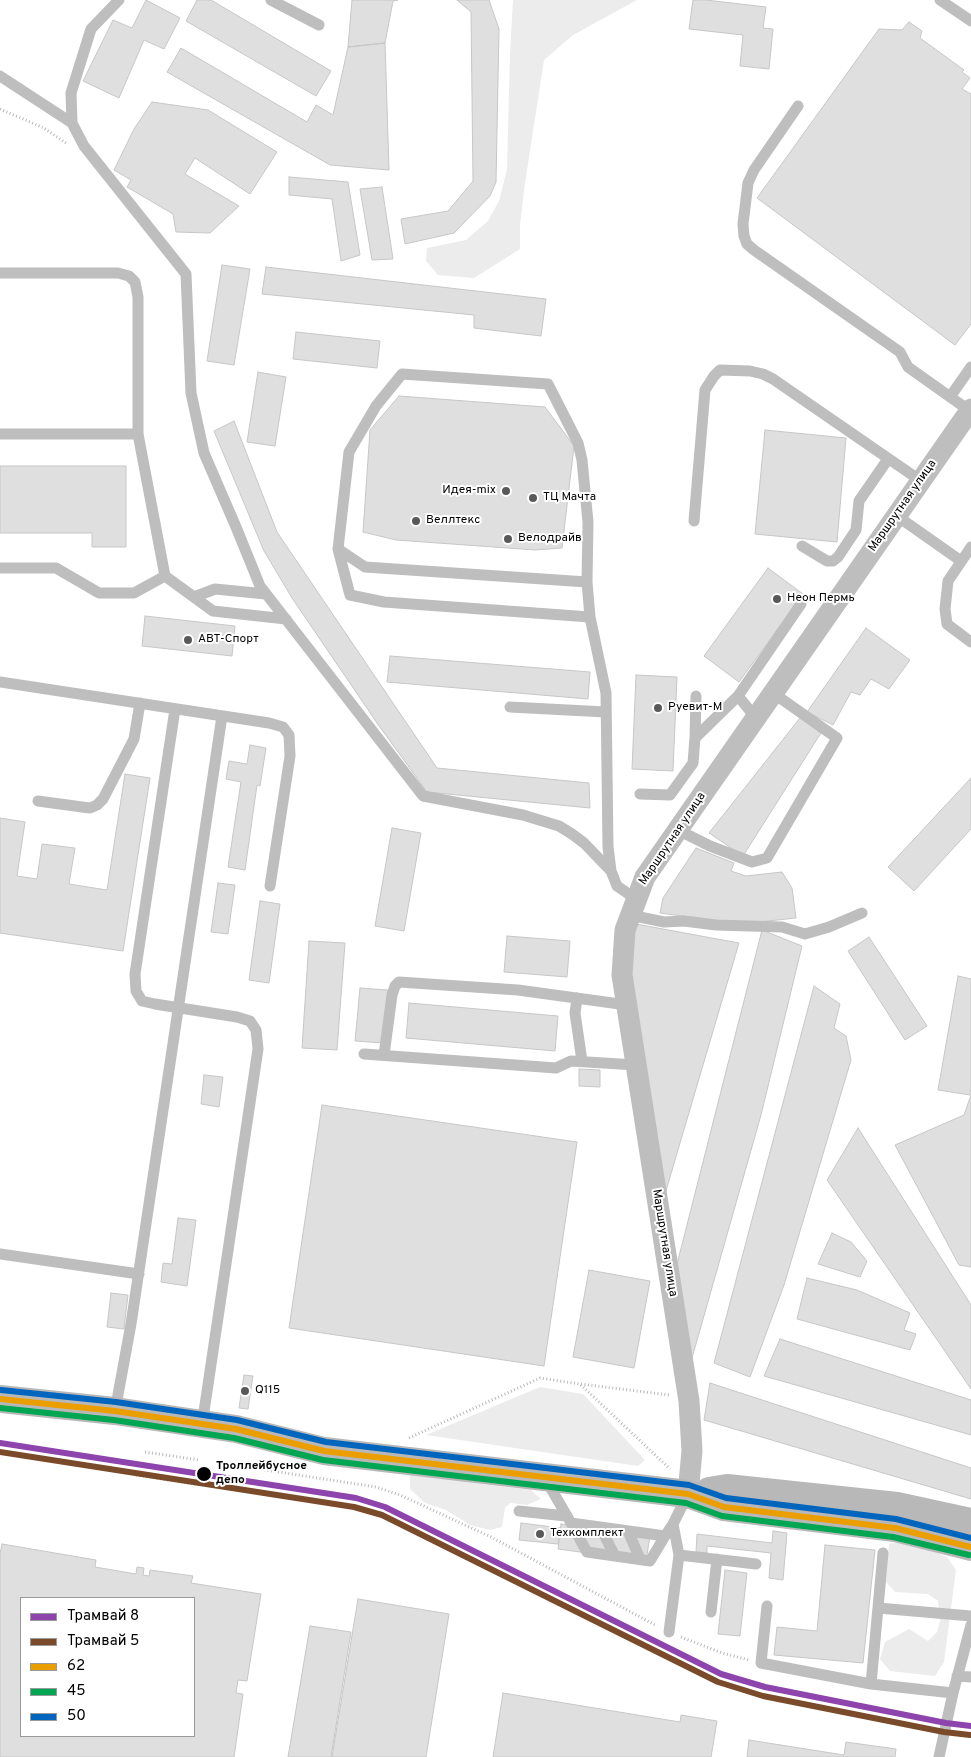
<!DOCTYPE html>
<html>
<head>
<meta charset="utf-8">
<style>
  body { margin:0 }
  #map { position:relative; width:971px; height:1757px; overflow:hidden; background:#fff; font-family:Overpass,sans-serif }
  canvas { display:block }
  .legend { position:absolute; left:20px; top:1597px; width:175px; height:140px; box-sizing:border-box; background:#fff; border:1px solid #999; margin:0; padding:6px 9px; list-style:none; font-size:15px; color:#000 }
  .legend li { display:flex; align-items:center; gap:10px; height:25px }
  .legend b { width:25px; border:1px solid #999 }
</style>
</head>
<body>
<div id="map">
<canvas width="971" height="1757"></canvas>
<ul class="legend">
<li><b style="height:6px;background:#8e44ad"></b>Трамвай 8</li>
<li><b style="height:6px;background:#7a4b2a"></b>Трамвай 5</li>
<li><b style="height:6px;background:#eb9e00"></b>62</li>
<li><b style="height:6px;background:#00a651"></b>45</li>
<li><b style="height:6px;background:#0065bd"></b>50</li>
</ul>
</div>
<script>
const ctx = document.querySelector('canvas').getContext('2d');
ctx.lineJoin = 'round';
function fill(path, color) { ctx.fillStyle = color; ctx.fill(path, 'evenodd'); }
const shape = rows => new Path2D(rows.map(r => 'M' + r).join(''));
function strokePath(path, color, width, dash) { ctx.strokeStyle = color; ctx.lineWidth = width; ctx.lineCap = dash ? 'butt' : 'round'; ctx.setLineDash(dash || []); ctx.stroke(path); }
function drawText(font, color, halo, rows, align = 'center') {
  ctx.font = font + ' Overpass,sans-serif'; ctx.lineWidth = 4; ctx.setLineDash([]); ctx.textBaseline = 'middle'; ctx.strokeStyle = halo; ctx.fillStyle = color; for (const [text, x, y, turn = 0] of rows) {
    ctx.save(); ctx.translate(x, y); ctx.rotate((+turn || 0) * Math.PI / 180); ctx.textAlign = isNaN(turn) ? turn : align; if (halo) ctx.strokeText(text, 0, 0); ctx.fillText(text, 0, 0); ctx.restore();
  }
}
fill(shape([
  [513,0,637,0,573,35,544,60,525,183,520,225,520,249,474,278,438,275,426,261,427,248,466,240,488,221,499,201,507,169,510,54],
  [540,1387,583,1394,645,1460,638,1466,426,1435],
  [421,1473,474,1483,531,1490,541,1499,527,1505,510,1503,505,1508,502,1527,490,1530,470,1525,446,1510,425,1503,410,1489,410,1474],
  [904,1541,912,1543,947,1557,956,1570,944,1662,935,1676,890,1671,880,1659,885,1642,909,1629,928,1641,937,1632,940,1621,938,1601,928,1594,895,1592,886,1582,889,1544]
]), '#ececec');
const building = shape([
  [146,0,180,18,164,49,144,40,119,98,83,81,113,20,132,28,146,0],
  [197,0,211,0,331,71,316,96,186,21,197,0],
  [352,0,398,0,393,1,385,43,348,47,352,0],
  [457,0,489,0,499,29,496,182,490,196,454,233,405,244,401,219,448,211,473,181,471,12,457,0],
  [693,0,706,0,766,7,763,28,773,29,769,69,740,66,743,35,689,29,693,0],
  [909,22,922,31,920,38,964,70,962,72,970,78,962,89,971,94,971,324,955,345,757,198,879,29,902,30,909,22],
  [385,43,389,170,330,165,167,72,181,48,307,122,316,105,333,115,348,47,385,43],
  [152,102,208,110,277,152,250,194,195,158,185,174,239,206,210,233,176,232,173,214,127,187,131,180,114,170,134,129,152,102],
  [289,177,348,182,360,255,341,261,332,199,289,195,289,177],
  [382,187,393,259,372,260,360,189,382,187],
  [222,265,250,269,234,365,207,361,222,265],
  [266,267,546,299,541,336,474,328,474,315,262,294,266,267],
  [296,332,380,341,377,368,293,359,296,332],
  [258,372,286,377,275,446,247,442,258,372],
  [399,396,545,407,574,446,562,548,535,550,396,540,363,532,370,430,399,396],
  [234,421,277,532,437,768,589,783,590,808,427,792,377,723,292,598,264,551,214,431,234,421],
  [765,430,846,438,837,542,755,534,765,430],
  [0,466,126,466,126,547,92,547,92,533,0,533,0,466],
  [768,568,803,594,739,682,704,656,768,568],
  [145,616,235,626,232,656,142,646,145,616],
  [866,628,910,660,889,689,871,679,860,695,851,692,833,725,807,712,866,628],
  [390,656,590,672,588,699,387,682,390,656],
  [636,675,677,677,673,771,632,769,636,675],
  [800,718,821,733,743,856,709,833,800,718],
  [250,745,266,748,260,786,257,785,245,870,228,867,241,782,226,779,229,761,247,764,250,745],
  [125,774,150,778,123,951,0,933,0,818,25,822,17,876,37,879,42,844,75,848,69,884,107,890,125,774],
  [971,778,971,829,914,891,888,867,971,778],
  [392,828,421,833,404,931,375,926,392,828],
  [696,848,734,863,731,871,746,876,782,872,792,888,796,918,740,924,660,913,663,898,696,848],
  [218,883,235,885,228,934,211,932,218,883],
  [260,901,280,904,269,983,249,980,260,901],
  [636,924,739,943,665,1194,628,977,636,924],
  [762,930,802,946,761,1115,692,1358,675,1272,762,930],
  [507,936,570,941,567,977,504,972,507,936],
  [869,937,927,1026,905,1040,848,951,869,937],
  [309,941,345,943,337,1050,302,1048,309,941],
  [958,976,971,979,971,1087,970,1095,938,1090,958,976],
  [814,986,840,1004,834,1028,846,1036,851,1060,784,1285,750,1377,714,1363,814,986],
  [360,988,388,990,383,1043,355,1041,360,988],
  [409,1003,558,1016,555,1051,406,1038,409,1003],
  [579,1069,600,1070,600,1087,579,1086,579,1069],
  [204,1075,223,1077,219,1107,201,1104,204,1075],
  [971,1095,971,1267,959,1265,895,1145,964,1115,971,1095],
  [322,1105,577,1142,544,1366,289,1328,322,1105],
  [858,1128,971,1305,971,1389,827,1180,858,1128],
  [178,1218,196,1220,187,1286,161,1282,163,1263,172,1264,178,1218],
  [832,1233,851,1242,867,1261,860,1277,818,1264,832,1233],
  [589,1270,650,1281,634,1368,573,1357,589,1270],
  [807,1278,857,1290,910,1313,904,1330,916,1334,910,1350,797,1319,807,1278],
  [111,1293,128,1295,124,1329,107,1327,111,1293],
  [780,1339,971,1400,971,1435,764,1376,780,1339],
  [244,1375,253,1376,248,1409,239,1408,244,1375],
  [710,1383,971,1468,971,1499,704,1420,710,1383],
  [521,1523,561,1528,558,1544,519,1540,521,1523],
  [561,1524,650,1536,646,1561,558,1549,561,1524],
  [773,1531,787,1533,783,1580,769,1578,771,1553,707,1546,707,1553,696,1552,697,1534,772,1543,773,1531],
  [2,1544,96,1560,95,1567,136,1574,137,1567,144,1568,143,1575,149,1576,150,1570,193,1576,191,1583,261,1594,247,1681,238,1680,236,1693,243,1694,234,1757,0,1757,0,1554,2,1544],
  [21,1598,194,1598,194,1736,21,1736,21,1598],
  [825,1545,875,1550,863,1663,774,1655,777,1627,817,1631,825,1545],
  [725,1570,747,1573,740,1636,718,1634,725,1570],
  [358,1599,449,1614,426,1757,332,1757,358,1599],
  [310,1626,351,1632,331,1757,288,1757,310,1626],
  [503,1693,680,1722,681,1715,717,1721,711,1757,493,1757,503,1693],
  [749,1740,844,1755,846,1742,896,1749,895,1757,747,1757,749,1740]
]);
fill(building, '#dfdfdf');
strokePath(building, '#c7c7c7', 1);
strokePath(shape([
  [0,109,44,128,66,143],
  [581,1384,669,1395],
  [409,1438,540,1378,580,1384,670,1469],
  [145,1452,199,1460],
  [233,1465,376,1487,400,1495,491,1537,657,1626],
  [136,1475,201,1485],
  [681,1637,722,1653,749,1660]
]), '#b9b9b9', 3, [1, 2.5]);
strokePath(shape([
  [271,0,319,25],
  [940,0,971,21],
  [0,76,72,123,84,146,186,274,191,393,204,453,236,527,260,586,423,796,523,815,559,826,572,834,584,843,611,871,617,886,636,899],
  [798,106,754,170,748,183,743,224,744,236,747,244,754,250,900,352,908,367,970,411],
  [72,123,71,93,91,29,119,0],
  [0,273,118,273,129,276,135,282,138,297,138,434,165,576],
  [950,397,971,367],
  [0,434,138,434],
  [897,516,961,561],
  [694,521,705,390,714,376,720,370,750,371,763,374,773,379,921,481],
  [802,546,827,561,833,561,838,557,856,530,859,501,888,459],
  [971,547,948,581,945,609,947,624,971,642],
  [338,549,350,595,384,602,590,617],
  [0,568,56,568,99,593,134,593,165,576,213,611,286,619],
  [587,582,365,567,338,549,349,452,376,406,402,374,548,384,578,443,582,460,588,522,587,582,590,617,606,693,608,847,611,871],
  [194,597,215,589,266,594],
  [0,682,269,723,283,727,289,735,290,756,270,886],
  [696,696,695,738,738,696,801,604],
  [738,696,756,718],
  [510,707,606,712],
  [175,709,135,974,136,991,142,1001,155,1004,237,1017,250,1021,256,1030,258,1049,202,1425],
  [640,794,670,795,693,763,695,738],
  [38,801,82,807,90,808,97,805,103,799,134,739,140,703],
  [678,830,710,846,752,862,767,858,837,738,773,693],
  [630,915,664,922,684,921,716,925,782,927,805,934,829,927,862,913],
  [577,998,575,1013,582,1061],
  [364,1054,556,1068,571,1061,636,1065],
  [384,1055,392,995,395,986,399,982,518,990,627,1005],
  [0,1254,139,1274],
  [115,1411,131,1324,222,716],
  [546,1480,571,1523,665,1536,673,1524],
  [519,1511,566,1516],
  [571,1523,587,1552,650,1561,665,1536],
  [600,1527,615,1556],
  [628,1531,640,1559],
  [883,1553,871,1684,953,1693],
  [679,1555,756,1564],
  [767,1606,761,1663,871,1684],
  [878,1608,971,1616],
  [711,1612,717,1559],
  [669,1632,679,1555,673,1524,688,1494],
  [957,1676,971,1677],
  [939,1757,953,1693,971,1625]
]), '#bebebe', 11);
strokePath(shape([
  [688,1494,692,1451,689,1401,622,975,625,930,645,877,971,409]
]), '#bebebe', 21);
strokePath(shape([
  [0,1399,115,1411,236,1429,324,1451,688,1494,724,1507,895,1528,971,1547],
  [709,1491,727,1488,897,1506,971,1522]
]), '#b8b8b8', 28);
strokePath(shape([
  [0,1399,115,1411,236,1429,324,1451,688,1494,724,1507,895,1528,971,1547]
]), '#eb9e00', 6);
strokePath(shape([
  [0,1408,114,1420,234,1438,323,1460,686,1503,722,1516,893,1537,969,1555]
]), '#00a651', 6);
strokePath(shape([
  [1,1390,116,1402,237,1420,326,1442,689,1485,726,1498,896,1519,971,1538]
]), '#0065bd', 6);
strokePath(shape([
  [0,1443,356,1498,385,1507,721,1674,765,1687,946,1723,971,1726]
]), '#8e44ad', 6);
strokePath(shape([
  [0,1452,354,1507,382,1515,718,1682,763,1696,944,1732,970,1735]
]), '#7a4b2a', 6);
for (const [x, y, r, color] of [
  [506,491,5,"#595959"],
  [533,498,5,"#595959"],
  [416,521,5,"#595959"],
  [508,539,5,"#595959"],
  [777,599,5,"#595959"],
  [188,640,5,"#595959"],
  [658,708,5,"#595959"],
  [245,1391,5,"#595959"],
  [204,1474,8,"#000"],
  [540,1534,5,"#595959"]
]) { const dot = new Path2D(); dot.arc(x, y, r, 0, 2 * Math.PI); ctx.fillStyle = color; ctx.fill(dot); strokePath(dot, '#fff', 2); }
drawText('12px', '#000', '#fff', [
  ["Идея-mix",496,491,"right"],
  ["ТЦ Мачта",543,498],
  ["Веллтекс",426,521],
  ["Велодрайв",518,539],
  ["Неон Пермь",787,599],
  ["АВТ-Спорт",198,640],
  ["Руевит-М",668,708],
  ["Q115",255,1391],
  ["Техкомплект",550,1534]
], 'left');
drawText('12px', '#000', '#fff', [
  ["Маршрутная улица",903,506,-55],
  ["Маршрутная улица",673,839,-56],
  ["Маршрутная улица",664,1243,81]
]);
drawText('bold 12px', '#000', '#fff', [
  ["Троллейбусное",216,1467],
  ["депо",216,1481]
], 'left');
</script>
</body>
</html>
